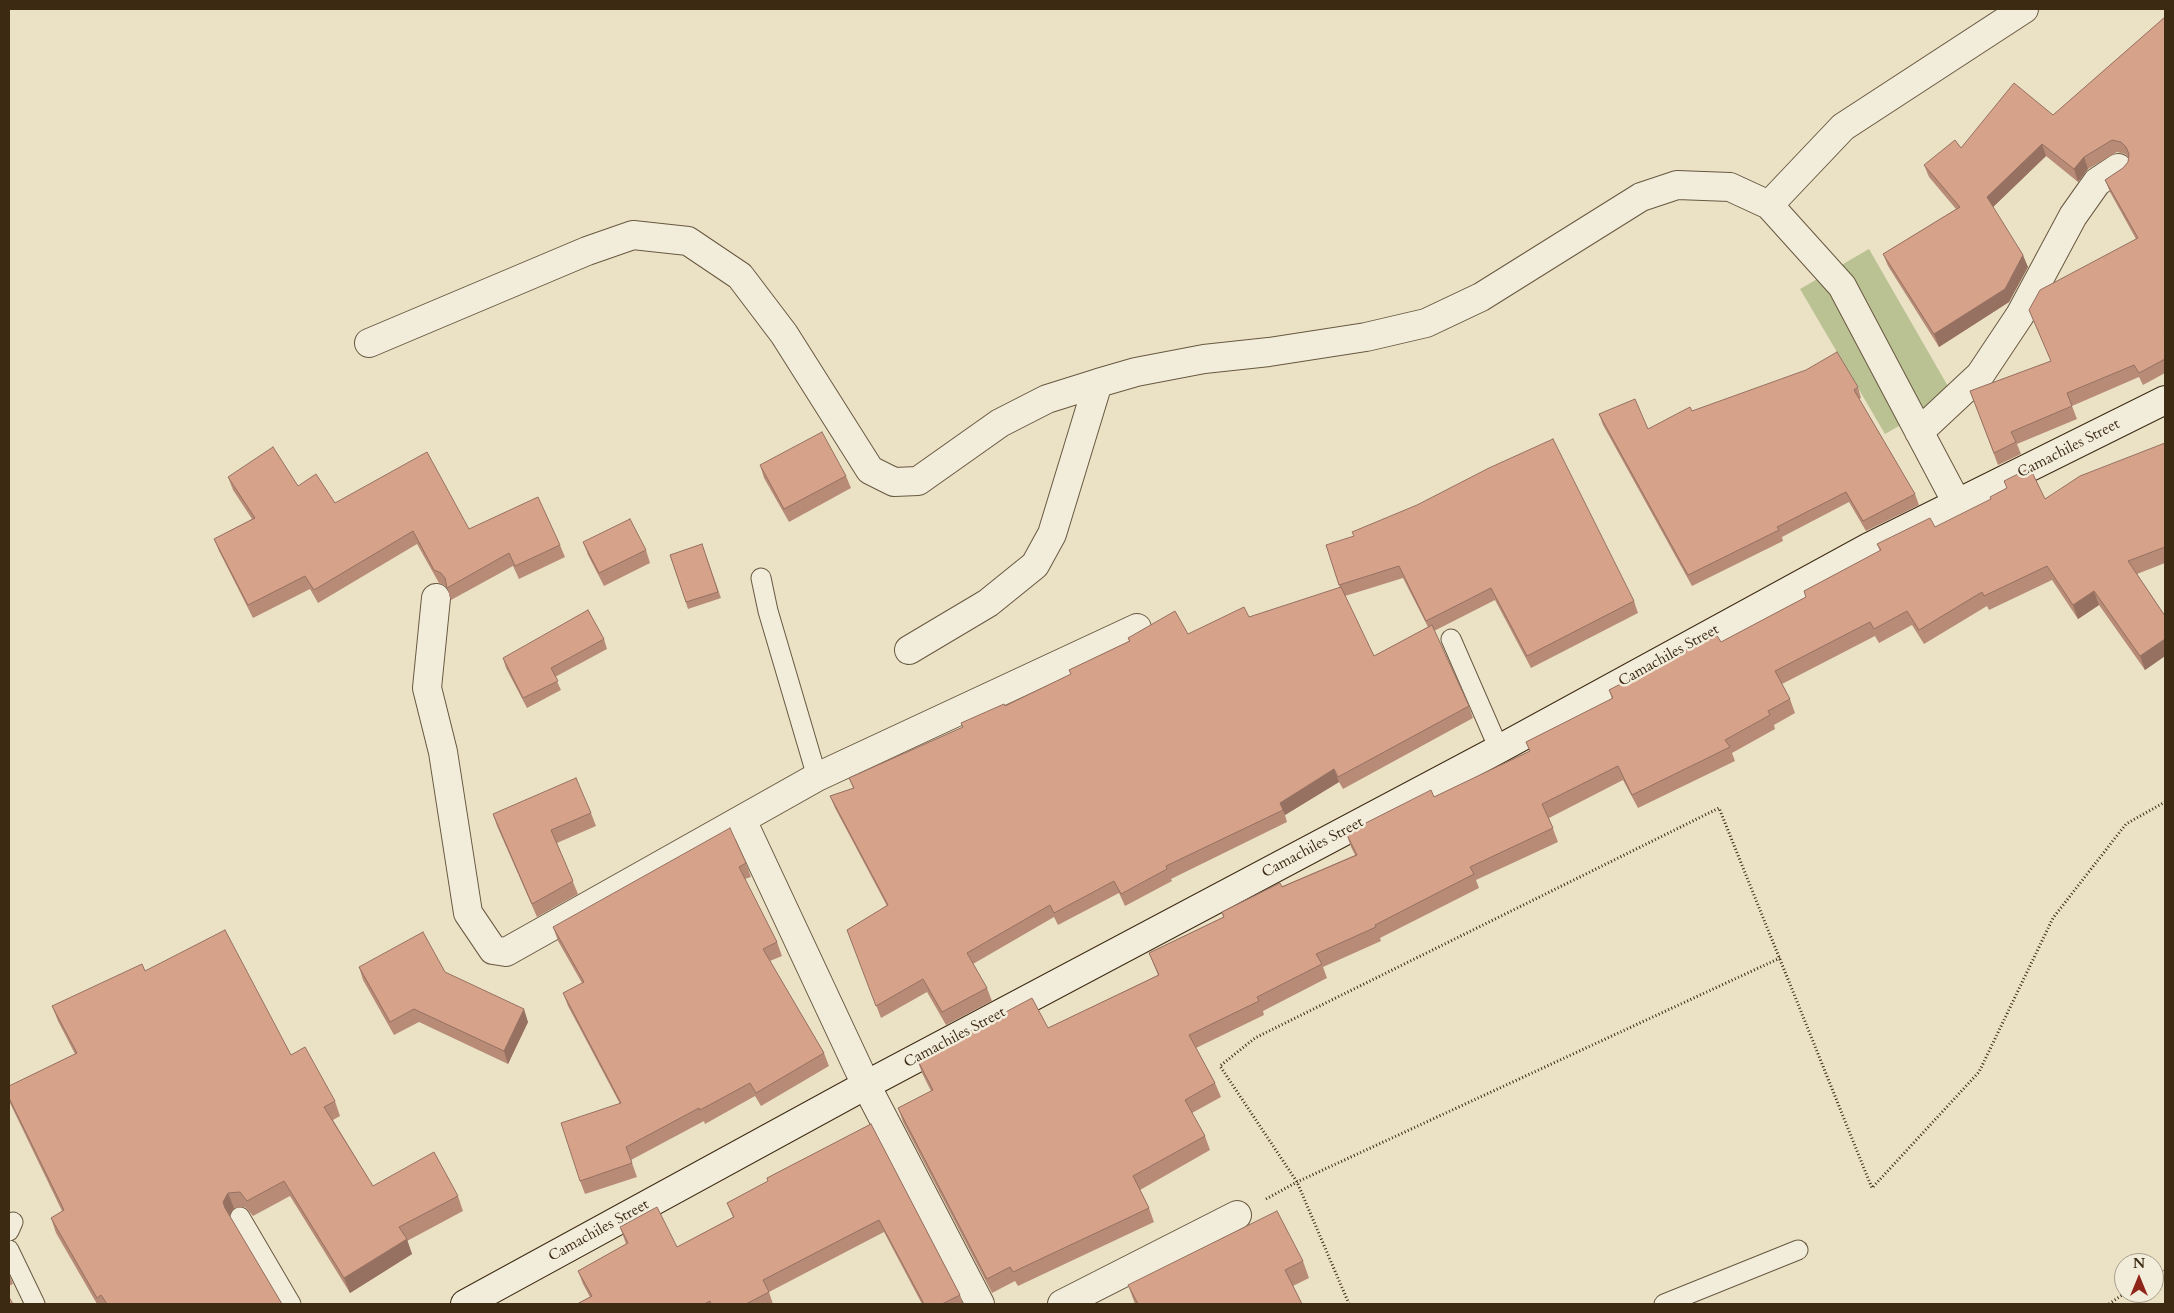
<!DOCTYPE html>
<html>
<head>
<meta charset="utf-8">
<style>
  body { margin:0 }
  #map { position:relative; width:2174px; height:1313px; overflow:hidden; background:#ebe2c6; font-family:Cardo,serif }
  canvas { display:block }
  .frame { position:absolute; inset:0; border:10px solid #3c2a13; pointer-events:none }
  .north { position:absolute; left:2114px; top:1253px; width:50px; height:50px; box-sizing:border-box; background:#f2ecda; border:1px solid #a99e8a; border-radius:50%; rotate:0deg; font-size:14px; font-weight:700; line-height:20px; text-align:center; color:#3c2a13 }
  .north::after { content:''; display:block; margin:auto; width:18px; height:22px; background:#8f2418; clip-path:polygon(50% 0,100% 100%,50% 72%,0 100%) }
</style>
</head>
<body>
<div id="map">
<canvas width="2174" height="1313"></canvas>
<div class="frame"></div>
<div class="north">N</div>
</div>
<script>
const ctx = document.querySelector('canvas').getContext('2d');
ctx.lineJoin = 'round';
function fill(path, color) { ctx.fillStyle = color; ctx.fill(path, 'evenodd'); }
const shape = rows => new Path2D(rows.map(r => 'M' + r).join(''));
function strokePath(path, color, width, dash) { ctx.strokeStyle = color; ctx.lineWidth = width; ctx.lineCap = dash ? 'butt' : 'round'; ctx.setLineDash(dash || []); ctx.stroke(path); }
function drawText(font, color, halo, rows, align = 'center') {
  ctx.font = font + ' Cardo,serif'; ctx.lineWidth = 5; ctx.setLineDash([]); ctx.textBaseline = 'middle'; ctx.strokeStyle = halo; ctx.fillStyle = color; for (const [text, x, y, turn = 0] of rows) {
    ctx.save(); ctx.translate(x, y); ctx.rotate((+turn || 0) * Math.PI / 180); ctx.textAlign = isNaN(turn) ? turn : align; if (halo) ctx.strokeText(text, 0, 0); ctx.fillText(text, 0, 0); ctx.restore();
  }
}
fill(shape([
  [1869,249,1953,395,1885,434,1800,289]
]), '#bac293');
const lane = shape([
  [761,578,768,611,817,777],
  [1451,639,1499,749],
  [240,1217,291,1304],
  [9,1231,13,1222],
  [9,1250,35,1304],
  [1664,1304,1798,1250]
]);
const street = shape([
  [369,343,587,251,633,235,688,241,740,276,784,334,870,470,894,482,918,481,1000,423,1047,399,1098,383,1136,372,1204,359,1269,352,1366,337,1426,323,1481,297,1641,197,1677,185,1730,187,1769,205],
  [1919,432,1980,375,2020,315,2073,216,2097,182,2118,168],
  [1958,505,1842,286,1769,205,1843,127,2024,9],
  [436,598,427,688,443,752,468,913,493,950,506,952,817,777,1137,628],
  [909,650,988,603,1035,565,1052,534,1098,383],
  [742,820,866,1085,980,1304],
  [1062,1304,1237,1215]
]);
const secondary = shape([
  [465,1304,866,1085,1499,749,1869,547,2165,400]
]);
strokePath(lane, '#685840', 21);
strokePath(street, '#685840', 30);
strokePath(secondary, '#3c2a13', 30);
strokePath(shape([
  [1266,1199,1297,1182,1780,958],
  [2154,1275,2165,1271],
  [1349,1304,1297,1182,1220,1066,1255,1038,1719,808,1872,1188,1979,1072,2053,918,2126,824,2165,802],
  [2109,1304,2125,1293]
]), '#3c2a13', 3, [1, 2.5]);
strokePath(lane, '#f2ecda', 19);
strokePath(street, '#f2ecda', 28);
strokePath(secondary, '#f2ecda', 28);
fill(shape([
  [2165,17,2165,373,2143,385,2139,377,2072,406,2077,419,2017,444,2021,454,1998,465,1970,391,2051,361,2029,310,2136,239,2110,192,2105,180,2123,168,2128,162,2128,157,2125,154,2117,152,2088,169,2078,182,2046,156,1993,207,2028,267,2009,302,1939,347,1888,266,1883,254,1956,209,1929,177,1924,165,1961,148,2053,115],
  [1858,387,1861,398,1859,399,1915,494,1919,505,1866,531,1849,502,1782,537,1783,541,1692,586,1603,425,1599,414,1648,429,1692,411],
  [2165,443,2165,563,2137,574,2165,616,2165,656,2145,670,2099,605,2078,619,2052,580,1989,610,1987,606,1924,644,1912,625,1879,643,1875,636,1782,684,1790,699,1795,713,1774,725,1775,729,1732,753,1735,761,1638,808,1623,780,1549,818,1558,842,1476,880,1479,888,1380,938,1381,941,1323,967,1327,978,1263,1011,1264,1015,1196,1048,1215,1083,1221,1097,1192,1113,1205,1136,1210,1150,1140,1190,1149,1208,1154,1222,1018,1286,1015,1281,992,1293,903,1122,898,1108,931,1091,922,1073,917,1059,1048,1028,1158,975,1149,953,1223,917,1222,912,1355,855,1351,847,1346,833,1434,797,1530,751,1526,742,1612,699,1609,690,1721,642,1806,597,1804,591,1880,551,1877,544,1935,527,2045,499],
  [760,465,846,476,851,488,789,522,764,478],
  [228,477,298,486,335,503,469,529,560,545,565,557,519,579,513,566,451,600,447,587,439,583,417,544,318,603,310,589,253,618,219,551,214,539,252,519,233,490],
  [583,542,646,550,650,563,604,586,588,555],
  [702,544,721,598,688,609,670,555],
  [1326,545,1634,601,1638,613,1531,668,1495,600,1434,631,1469,706,1473,718,1343,789,1339,782,1285,815,1287,822,1171,879,1172,881,1125,906,1119,893,1058,925,1054,917,973,964,987,988,992,1001,946,1025,927,992,881,1018,847,930,887,906,835,808,830,796,853,788,849,778,963,727,1071,675,1069,670,1129,641,1128,638,1188,634,1249,617,1340,588],
  [1403,578,1428,627,1374,656,1345,596],
  [604,639,607,649,555,677,561,690,527,708,506,668,503,658],
  [591,813,596,826,557,843,578,894,537,917,497,826,493,814],
  [746,863,751,877,745,879,777,942,782,956,770,961,824,1053,829,1066,761,1106,755,1096,705,1124,704,1121,631,1160,637,1177,585,1194,580,1181,620,1104,568,1006,563,993,582,983,558,941,553,927],
  [359,967,445,972,528,1022,508,1064,419,1022,394,1035,363,980],
  [145,971,291,1055,335,1101,340,1116,333,1120,373,1186,458,1196,463,1211,407,1241,412,1254,350,1293,290,1196,253,1216,245,1207,234,1208,229,1215,282,1304,97,1304,56,1233,51,1218,62,1211,9,1101,9,1086,75,1054,58,1021,52,1006],
  [871,1124,960,1295,963,1304,922,1304,884,1232,769,1292,773,1304,577,1304,590,1297,583,1284,578,1271,626,1244,620,1227,677,1247,733,1217,727,1203,768,1181,767,1178],
  [1303,1261,1309,1278,1293,1286,1302,1304,1135,1304,1128,1285],
  [9,1273,13,1284,9,1286]
]), '#b88b77');
fill(shape([
  [2042,144,2046,156,1991,209,1987,197],
  [2084,157,2088,169,2078,182,2074,169],
  [2023,255,2028,267,2009,302,1939,347,1934,334],
  [2094,591,2099,605,2078,619,2073,605],
  [2165,639,2165,656,2145,670,2140,656],
  [1334,769,1339,782,1285,815,1280,803],
  [524,1009,528,1022,508,1064,504,1051],
  [228,1193,234,1208,229,1217,225,1208,223,1202],
  [407,1239,412,1254,350,1293,344,1278]
]), '#967161');
const building = shape([
  [2165,17,2165,333,2164,334,2165,336,2165,359,2139,373,2134,365,2067,393,2072,406,2011,432,2016,442,1994,453,1970,391,2051,361,2029,310,2040,290,2138,238,2105,180,2123,168,2128,162,2129,154,2126,147,2121,142,2112,140,2084,157,2074,169,2042,144,1987,197,2023,255,2005,289,1934,334,1883,254,1960,207,1924,165,1955,140,1961,148,2014,83,2053,115,2165,17],
  [1837,352,1858,387,1854,390,1915,494,1863,521,1846,492,1777,527,1779,530,1688,575,1599,414,1635,399,1648,429,1690,407,1692,411,1806,370,1837,352],
  [822,432,846,476,784,509,760,465,822,432],
  [1553,439,1634,601,1527,656,1491,588,1426,621,1399,566,1339,585,1326,545,1354,536,1352,532,1417,505,1489,468,1553,439],
  [2165,443,2165,547,2128,561,2165,616,2165,639,2140,656,2094,591,2073,605,2047,566,1984,596,1982,592,1919,630,1907,611,1874,629,1870,622,1775,671,1790,699,1768,711,1770,715,1725,740,1730,747,1632,795,1618,766,1542,804,1553,828,1470,867,1474,874,1375,925,1376,927,1316,954,1322,964,1257,997,1259,1001,1189,1035,1215,1083,1185,1100,1205,1136,1133,1176,1149,1208,1013,1272,1010,1267,987,1279,898,1108,933,1090,917,1059,1032,998,1048,1028,1159,975,1149,953,1224,917,1222,912,1280,883,1282,887,1357,855,1346,833,1431,790,1434,797,1530,751,1526,742,1613,698,1609,690,1716,634,1721,642,1806,597,1804,591,1881,550,1877,544,1930,518,1935,527,1991,499,1990,497,2007,488,2004,481,2030,468,2045,499,2080,476,2165,443],
  [273,447,298,486,316,474,335,503,427,452,469,529,538,497,560,545,515,566,509,553,447,588,445,578,441,573,434,570,413,531,314,590,305,576,248,605,214,539,255,518,228,477,273,447],
  [630,519,646,550,599,573,583,542,630,519],
  [702,544,718,592,686,602,670,555,702,544],
  [1341,587,1374,656,1432,625,1469,706,1338,777,1334,769,1280,803,1283,810,1166,866,1167,869,1121,894,1114,881,1054,913,1050,905,967,953,987,988,942,1012,923,979,876,1006,847,930,888,905,830,796,854,788,849,778,963,727,961,723,1004,704,1005,706,1071,674,1069,670,1130,641,1128,638,1175,611,1188,634,1244,607,1249,617,1341,587],
  [588,610,604,639,551,668,558,681,523,698,503,658,588,610],
  [576,778,591,813,551,830,573,881,532,904,493,814,576,778],
  [730,828,746,863,739,867,777,942,763,949,824,1053,756,1093,750,1083,700,1110,699,1108,626,1147,632,1163,580,1181,561,1123,621,1103,563,993,584,982,553,927,730,828],
  [225,930,291,1055,305,1047,335,1101,324,1107,373,1186,434,1152,458,1196,399,1227,407,1239,344,1278,284,1181,247,1201,240,1192,228,1193,223,1202,225,1208,282,1304,107,1304,101,1295,97,1298,51,1218,64,1210,9,1098,9,1086,77,1053,52,1006,142,964,145,971,225,930],
  [423,932,445,972,524,1009,504,1051,414,1009,390,1022,359,967,423,932],
  [871,1124,960,1295,942,1304,924,1304,879,1220,763,1280,769,1292,746,1304,711,1304,710,1301,704,1304,577,1304,592,1296,578,1271,628,1243,620,1227,657,1207,677,1247,734,1217,727,1203,768,1181,767,1178,871,1124],
  [1277,1211,1303,1261,1285,1270,1302,1304,1138,1304,1128,1285,1277,1211],
  [9,1297,13,1304,9,1304,9,1297]
]);
fill(building, '#d6a28a');
strokePath(building, '#967161', 1);
drawText('15px', '#3c2a13', '#f2ecda', [
  ["Camachiles Street",2069,449,-27],
  ["Camachiles Street",1669,656,-29],
  ["Camachiles Street",1313,848,-28],
  ["Camachiles Street",955,1038,-28],
  ["Camachiles Street",599,1231,-29]
]);
</script>
</body>
</html>
